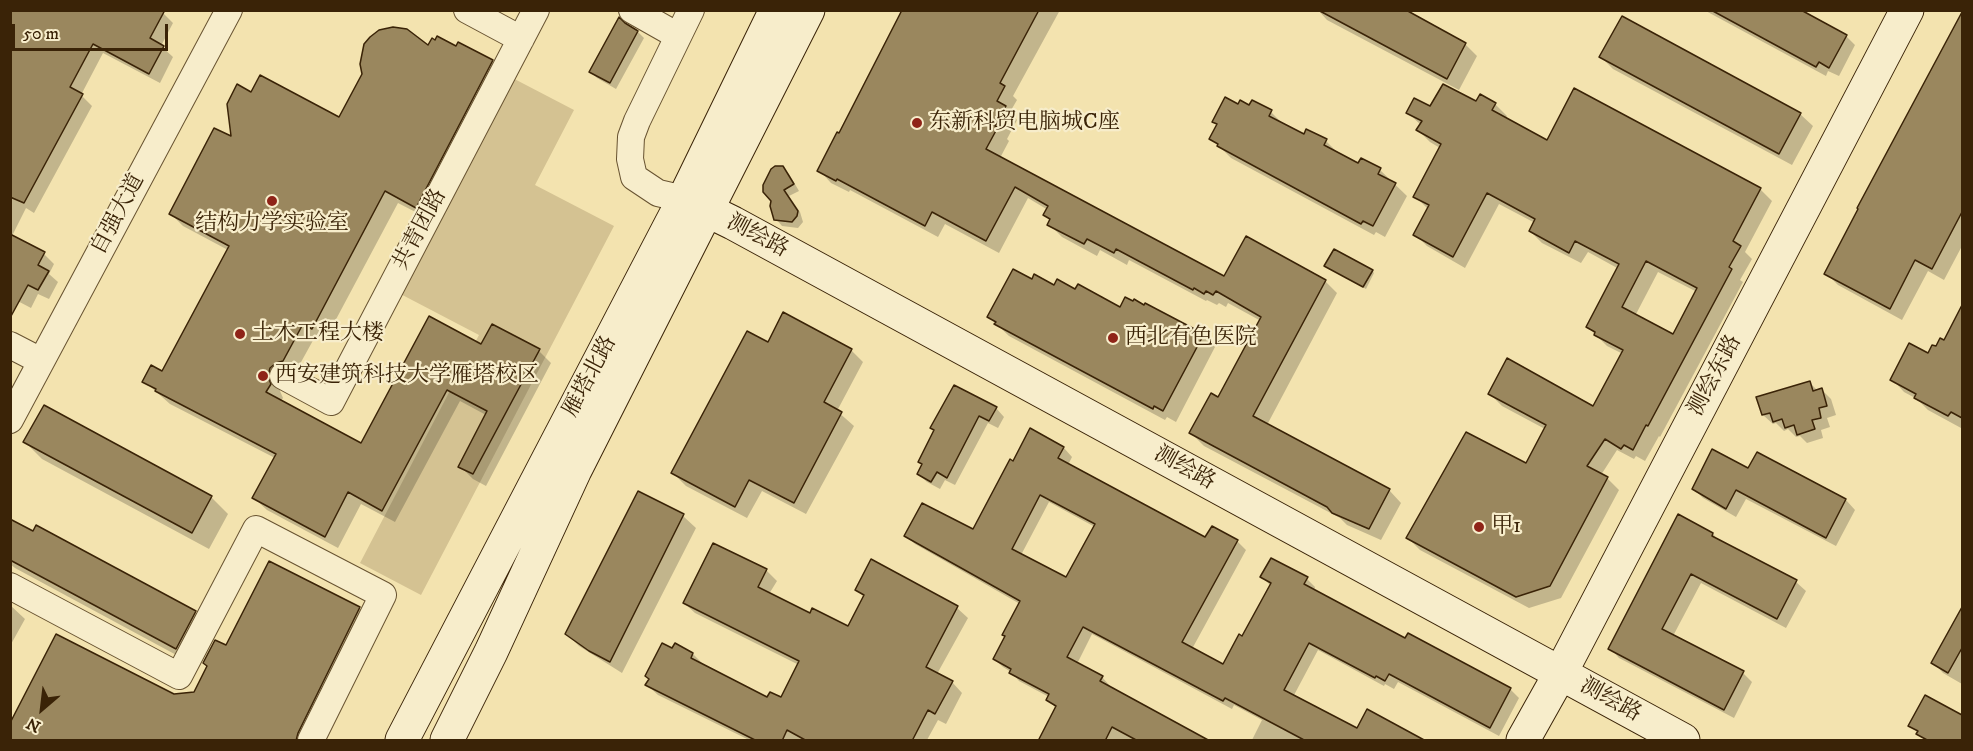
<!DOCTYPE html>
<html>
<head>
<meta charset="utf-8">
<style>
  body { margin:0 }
  #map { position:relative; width:1973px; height:751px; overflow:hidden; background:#f3e3af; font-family:"IM FELL DW Pica",serif }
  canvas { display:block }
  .frame { position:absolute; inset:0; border:12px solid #3a2307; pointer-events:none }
  .north { position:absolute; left:12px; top:679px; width:60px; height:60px; -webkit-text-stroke:4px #f7edcb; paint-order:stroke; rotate:208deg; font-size:16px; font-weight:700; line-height:24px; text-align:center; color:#3a2307 }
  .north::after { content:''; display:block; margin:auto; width:21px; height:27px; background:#3a2307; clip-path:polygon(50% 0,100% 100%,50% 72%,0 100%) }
  .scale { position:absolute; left:12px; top:24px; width:156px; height:27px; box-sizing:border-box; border:3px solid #3a2307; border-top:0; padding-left:8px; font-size:18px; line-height:21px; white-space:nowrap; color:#3a2307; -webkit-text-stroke:4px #f7edcb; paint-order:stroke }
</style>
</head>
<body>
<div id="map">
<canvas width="1973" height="751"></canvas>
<div class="frame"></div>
<div class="north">N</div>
<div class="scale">50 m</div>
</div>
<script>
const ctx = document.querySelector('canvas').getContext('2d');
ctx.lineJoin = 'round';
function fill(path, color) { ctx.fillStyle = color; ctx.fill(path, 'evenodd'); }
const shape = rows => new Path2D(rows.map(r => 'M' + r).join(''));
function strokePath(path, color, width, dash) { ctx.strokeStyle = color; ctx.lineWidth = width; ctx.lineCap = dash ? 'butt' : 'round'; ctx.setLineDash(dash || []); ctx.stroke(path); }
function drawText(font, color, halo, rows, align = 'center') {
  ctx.font = font + ' "IM FELL DW Pica","Noto Serif SC",serif'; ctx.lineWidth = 4.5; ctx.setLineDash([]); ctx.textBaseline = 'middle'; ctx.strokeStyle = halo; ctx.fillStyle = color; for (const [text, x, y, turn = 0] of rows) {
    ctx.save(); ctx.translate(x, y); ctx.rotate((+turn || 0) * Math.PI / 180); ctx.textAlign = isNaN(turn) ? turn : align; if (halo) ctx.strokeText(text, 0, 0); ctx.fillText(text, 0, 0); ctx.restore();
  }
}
fill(shape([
  [501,72,574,110,535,185,614,226,421,595,360,563,479,335,389,288]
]), '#d4c292');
fill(shape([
  [10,10,163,13,173,23,161,46,173,57,160,83,103,53,81,95,92,106,34,213,26,208,12,236,44,254,54,264,49,274,58,282,49,299,38,294,31,308,10,297],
  [904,10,1060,10,1013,96,1017,100,1010,112,1017,120,1007,139,1009,141,1000,158,1225,278,1325,281,1337,293,1267,425,1389,490,1401,503,1381,540,1347,525,1340,518,1204,446,1191,433,1219,399,1261,321,1228,303,1226,307,1219,303,1217,305,1207,300,1206,301,1129,260,1127,265,1100,250,1097,256,1062,237,1049,224,1051,221,1045,215,1048,210,1028,198,999,253,945,224,938,237,850,190,849,192,831,183,819,170,893,34],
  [1318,10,1402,10,1465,44,1477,56,1459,90,1327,20],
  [1704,10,1798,10,1846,36,1855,45,1839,76,1828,71,1826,76],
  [1962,14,1962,246,1944,280,1928,271,1902,320,1838,285,1826,273],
  [624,24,638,32,644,38,616,89,597,78,591,72],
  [428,47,457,48,492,61,505,74,429,219,398,203,325,340,316,335,295,373,282,381,280,391,283,398,281,401,362,445,482,346,539,351,551,363,486,486,473,479,460,466,486,415,460,401,395,522,361,504,338,548,267,510,254,498,275,458,170,404,144,381,163,373,228,250,183,226,170,213,232,139,251,94,340,119],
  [1601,57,1800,114,1813,126,1792,165,1613,69],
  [1575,91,1760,189,1772,201,1745,252,1752,259,1740,280,1743,282,1660,437,1659,436,1645,461,1636,456,1634,459,1617,450,1601,475,1607,478,1619,490,1561,598,1529,608,1420,550,1408,538,1526,465,1545,429,1502,406,1490,394,1594,408,1623,354,1607,346,1588,327,1619,269,1588,252,1581,263,1542,243,1530,231,1535,223,1499,204,1465,268,1427,246,1415,234,1428,209,1415,196,1440,148,1430,142,1418,130,1421,125,1407,112,1477,103,1495,104,1507,116,1505,119,1548,142],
  [1658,272,1697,292,1674,336,1635,316],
  [1252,102,1271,112,1283,124,1304,136,1326,141,1338,153,1359,165,1362,160,1380,170,1407,196,1385,237,1376,232,1374,235,1231,158,1211,138,1218,126,1214,121,1239,106,1250,107],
  [783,167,789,174,799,191,789,196,800,212,803,222,798,228,782,226,776,219],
  [1326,266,1372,271,1374,273,1366,289],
  [1032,281,1076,291,1120,309,1203,335,1215,347,1176,422,1167,417,1165,420,1009,336,989,317],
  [1954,324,1962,329,1961,428,1928,410,1917,399,1904,392,1892,379,1944,342],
  [851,350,863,362,837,411,854,426,806,514,762,491,747,518,686,486,673,473],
  [1810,383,1818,391,1822,390,1831,399,1836,415,1827,418,1830,427,1821,430,1823,438,1807,443,1800,436,1796,437,1788,429,1784,431,1776,423,1773,424,1763,415],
  [996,408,1004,417,998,428,988,423,955,485,945,480,940,489,927,482,918,474,923,465,919,462,936,431],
  [25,442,211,497,228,514,209,549,42,459],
  [1064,448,1072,457,1068,465,1206,539,1237,541,1246,550,1192,649,1224,666,1243,638,1271,586,1262,577,1307,579,1315,587,1314,591,1406,640,1510,689,1519,698,1499,736,1398,682,1394,689,1385,684,1384,686,1318,650,1293,697,1358,730,1422,740,1252,740,1262,720,1234,705,1232,709,1092,634,1077,664,1102,677,1110,686,1110,688,1207,740,1040,740,1057,709,1048,700,1049,697,1019,681,1011,672,1003,667,994,659,1020,604,915,544,906,536,973,531,1013,463],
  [1049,502,1095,527,1067,579,1021,555],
  [1757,454,1846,500,1855,510,1836,546,1746,499,1736,517,1703,498,1693,488,1749,470],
  [638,493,683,516,696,528,622,673,579,646,567,634],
  [1679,516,1713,534,1720,542,1796,582,1806,591,1786,628,1701,583,1673,636,1743,673,1752,682,1734,718,1619,658,1610,648],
  [10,530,195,612,211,628,193,664,15,568,10,564],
  [714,545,766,570,777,581,769,594,810,615,848,628,864,597,857,590,872,561,957,608,968,618,937,674,952,682,962,693,946,724,938,720,927,740,749,740,658,695,647,685,693,654,703,664,768,699,782,699,799,665,695,613,684,603],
  [269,563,359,608,375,624,318,740,10,740,174,695,195,693,227,647],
  [10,605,25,619,10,646],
  [1962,610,1962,684,1943,673,1933,662],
  [1926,697,1962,717,1962,740,1925,740,1910,725]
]), '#0003');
const building = shape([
  [10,10,165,10,150,38,164,46,149,74,93,44,70,87,83,94,24,203,10,197,10,10],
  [902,10,1039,10,1000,83,1005,86,997,101,1006,106,995,126,998,127,986,149,1224,276,1246,236,1326,280,1253,416,1390,489,1369,529,1332,513,1327,507,1189,433,1211,393,1218,397,1261,317,1216,291,1213,295,1206,291,1204,294,1194,288,1193,290,1116,249,1114,253,1087,239,1084,244,1047,225,1050,219,1043,215,1048,206,1015,187,986,241,932,212,925,226,837,179,836,181,817,171,837,132,839,133,902,10],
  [1318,10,1406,10,1466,43,1447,79,1318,10],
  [1711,10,1801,10,1847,35,1829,68,1819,62,1816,67,1711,10],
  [1962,12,1962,212,1932,269,1915,260,1890,309,1824,274,1858,209,1857,208,1962,12],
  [1622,16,1801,113,1779,154,1599,57,1622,16],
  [619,17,625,23,638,31,610,83,589,72,619,17],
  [393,27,407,29,428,45,432,38,435,40,437,36,456,46,458,42,493,60,416,208,385,191,312,329,303,324,283,361,276,363,270,368,268,377,271,384,266,392,361,443,429,316,481,344,492,324,540,349,473,474,458,467,487,411,447,390,382,511,348,492,325,537,252,498,276,454,155,391,156,389,142,382,151,365,162,371,229,246,169,214,214,128,231,136,227,104,237,84,251,92,260,75,339,117,362,74,360,64,364,44,370,37,379,30,393,27],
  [1443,84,1476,101,1480,94,1496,103,1492,110,1547,140,1574,88,1761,188,1733,241,1741,246,1729,267,1732,269,1648,426,1646,425,1633,450,1624,445,1621,449,1605,439,1587,466,1608,477,1550,586,1516,597,1406,538,1466,432,1526,463,1546,425,1488,394,1507,358,1593,406,1623,350,1594,335,1595,332,1586,327,1619,264,1575,241,1569,253,1529,231,1535,219,1487,193,1453,257,1413,235,1429,205,1413,197,1441,144,1416,130,1422,121,1406,113,1414,98,1430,106,1443,84],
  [1646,261,1697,288,1673,334,1622,307,1646,261],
  [1225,97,1238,104,1240,100,1249,105,1252,100,1272,110,1269,116,1304,134,1306,129,1327,139,1324,145,1358,163,1361,158,1381,168,1378,174,1396,183,1373,226,1363,221,1361,224,1217,146,1218,144,1209,139,1217,124,1212,122,1225,97],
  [775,166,783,166,794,184,784,190,798,211,797,216,792,222,774,220,770,206,771,201,763,192,763,185,771,169,775,166],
  [10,234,45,252,38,265,49,271,38,290,28,285,10,318,10,234],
  [1334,249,1373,270,1363,287,1324,266,1334,249],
  [1013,269,1032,279,1034,274,1054,285,1057,279,1075,289,1078,284,1120,307,1125,297,1133,301,1134,299,1144,305,1145,303,1204,334,1163,411,1154,406,1153,409,994,324,996,322,987,317,1013,269],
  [1962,305,1962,418,1951,412,1948,416,1914,398,1916,394,1890,380,1909,343,1928,353,1932,345,1936,346,1940,338,1944,340,1962,305],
  [783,312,852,349,824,402,842,412,794,503,749,480,735,507,671,473,747,331,768,342,783,312],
  [1810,381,1813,391,1822,388,1827,406,1819,408,1821,418,1812,420,1815,429,1797,435,1794,425,1785,428,1782,419,1773,422,1770,413,1762,415,1756,397,1810,381],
  [954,385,997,407,989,421,979,416,947,478,937,472,931,482,917,474,922,464,918,462,934,430,930,428,954,385],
  [44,405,212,496,192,533,23,442,44,405],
  [1030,428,1064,447,1058,458,1205,537,1212,526,1238,540,1182,642,1223,664,1239,634,1242,636,1271,583,1260,577,1271,558,1308,577,1304,584,1405,638,1408,633,1511,688,1490,728,1389,674,1385,681,1376,676,1375,678,1309,643,1284,690,1357,728,1367,709,1426,741,1306,741,1225,698,1223,701,1083,627,1067,657,1103,676,1100,681,1210,741,1138,741,1112,727,1105,741,1038,741,1056,706,1046,700,1049,694,1009,673,1011,669,993,659,1005,636,1002,635,1020,601,904,536,922,503,973,529,1010,459,1013,461,1030,428],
  [1040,495,1095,524,1066,577,1012,549,1040,495],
  [1712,449,1748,468,1757,452,1846,499,1826,538,1736,490,1726,509,1692,489,1712,449],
  [638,491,684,514,610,662,589,651,565,634,638,491],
  [1678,514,1713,533,1712,536,1797,580,1777,619,1691,574,1662,629,1744,671,1724,710,1608,649,1678,514],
  [10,519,33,531,36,525,196,611,176,649,10,560,10,519],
  [713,543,767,569,758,587,810,613,812,608,848,626,864,595,855,590,871,559,958,606,926,667,953,681,935,714,928,710,912,741,807,741,787,730,782,741,757,741,645,685,649,679,645,676,662,643,672,648,675,643,693,653,691,658,767,697,770,692,781,697,799,661,683,603,713,543],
  [269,561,360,607,298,733,296,741,10,741,10,723,56,634,174,694,194,692,207,666,203,663,215,640,226,645,269,561],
  [1962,607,1962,648,1948,673,1931,663,1962,607],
  [1925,695,1962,715,1962,741,1929,741,1916,734,1918,731,1908,726,1925,695]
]);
fill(building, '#9a875e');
strokePath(building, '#3a2307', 1.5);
const street = shape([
  [467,10,521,39],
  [632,10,678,36],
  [684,199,658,193,634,177,630,159,631,137,637,121,691,10],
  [10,345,41,361],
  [283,376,331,402,536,10],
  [10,420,229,10],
  [10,586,179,676,256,529,383,595,311,740]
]);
const secondary = shape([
  [684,199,733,223,1683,740],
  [402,740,684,199,776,10],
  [447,740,491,652,575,470,808,10],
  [1523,740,1560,674,1907,10]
]);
strokePath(street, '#685331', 28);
strokePath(secondary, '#3a2307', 35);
strokePath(street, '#f7edcb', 26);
strokePath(secondary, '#f7edcb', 33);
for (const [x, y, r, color] of [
  [917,123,6,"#8f2418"],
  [272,201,6,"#8f2418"],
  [240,334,6,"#8f2418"],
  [1113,338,6,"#8f2418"],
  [263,376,6,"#8f2418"],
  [1479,527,6,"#8f2418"]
]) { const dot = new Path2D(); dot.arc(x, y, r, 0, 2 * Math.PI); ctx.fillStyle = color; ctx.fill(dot); strokePath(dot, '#f7edcb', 2); }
drawText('22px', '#3a2307', '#f7edcb', [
  ["东新科贸电脑城C座",929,123],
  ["结构力学实验室",272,224,"center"],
  ["土木工程大楼",252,334],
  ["西北有色医院",1125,338],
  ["西安建筑科技大学雁塔校区",275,376],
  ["甲1",1491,527]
], 'left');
drawText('22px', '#3a2307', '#f7edcb', [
  ["自强大道",119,215,-62],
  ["共青团路",421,230,-62],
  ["测绘路",757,237,28],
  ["测绘东路",1716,376,-62],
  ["雁塔北路",591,377,-62],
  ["测绘路",1184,469,29],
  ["测绘路",1610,701,29]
]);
</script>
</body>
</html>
